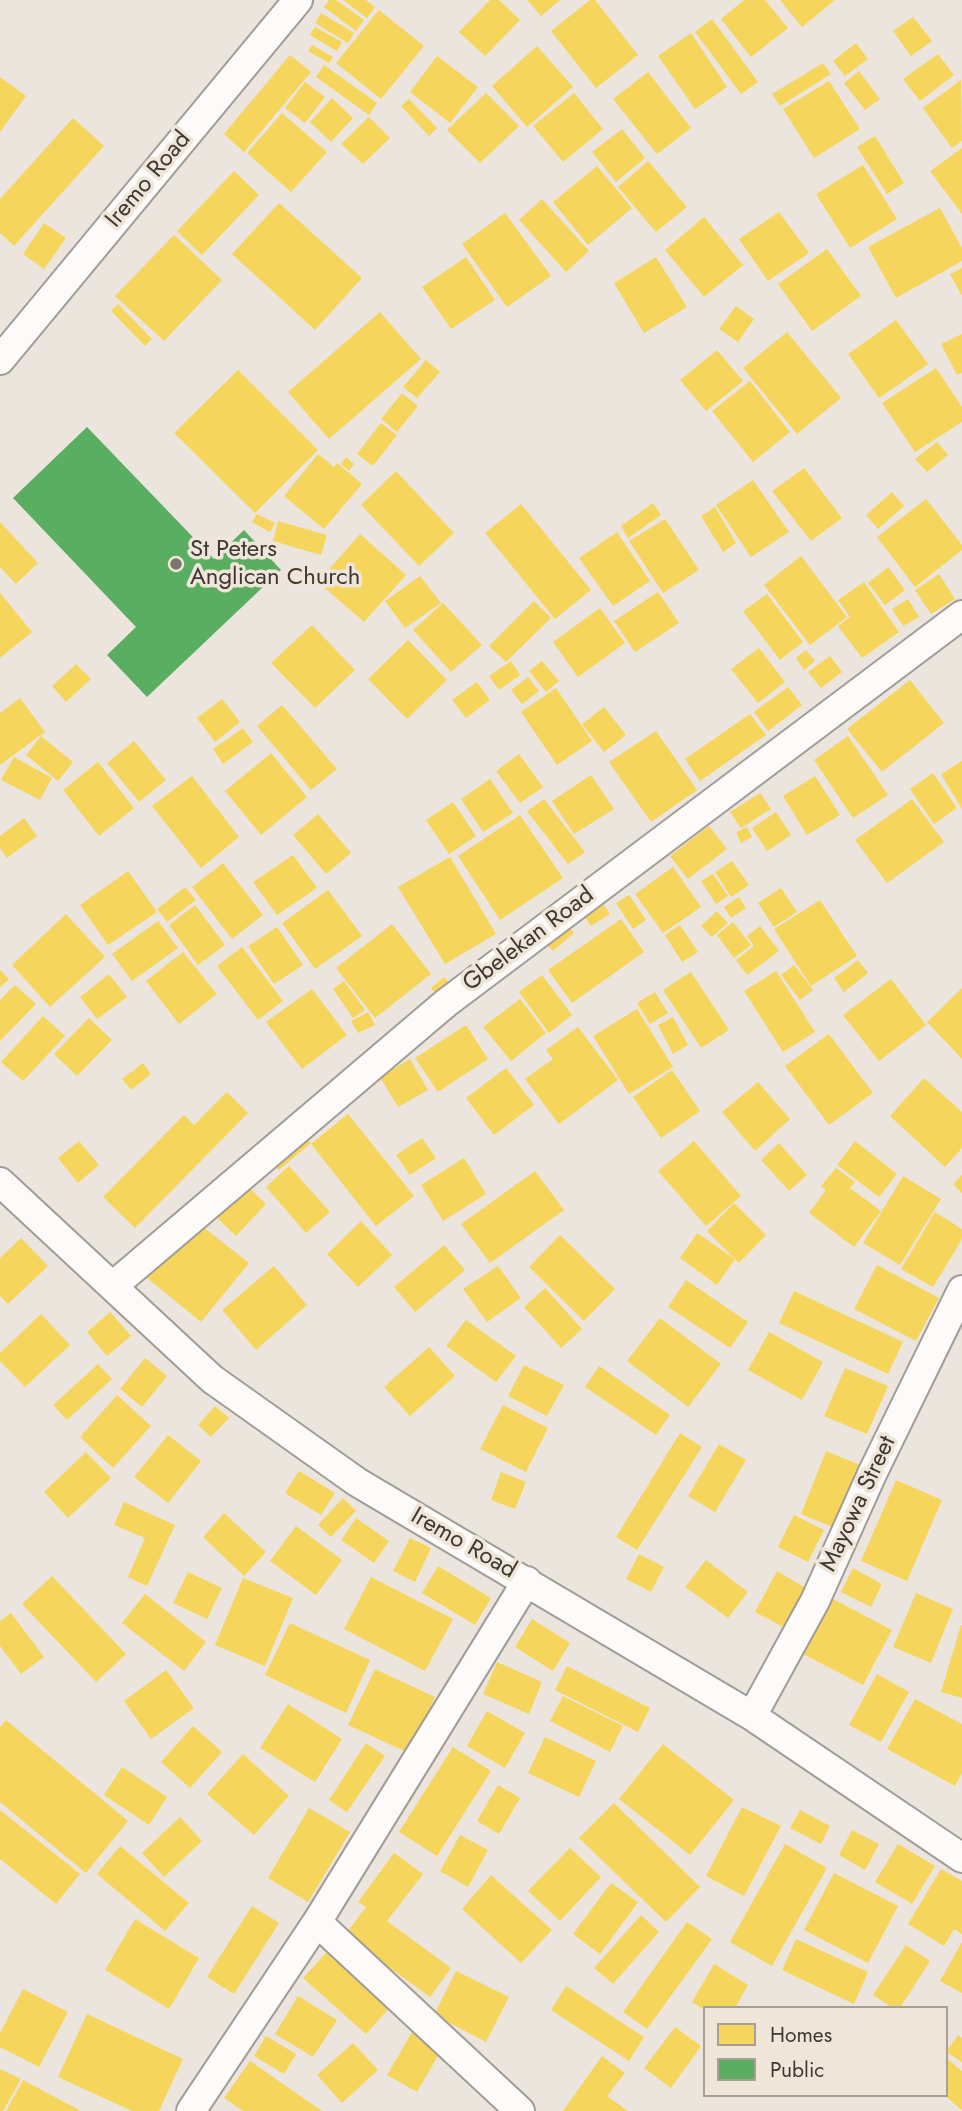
<!DOCTYPE html>
<html>
<head>
<meta charset="utf-8">
<style>
  body { margin:0 }
  #map { position:relative; width:962px; height:2111px; overflow:hidden; background:#ebe5de; font-family:Jost,sans-serif }
  canvas { display:block }
  .legend { position:absolute; left:703px; top:2006px; width:245px; height:91px; box-sizing:border-box; background:#f0e5d9; border:2px solid #a8a097; margin:0; padding:9px 12px; list-style:none; font-size:21px; color:#3d3834 }
  .legend li { display:flex; align-items:center; gap:14px; height:35px }
  .legend b { width:35px; border:2px solid #a8a097 }
</style>
</head>
<body>
<div id="map">
<canvas width="962" height="2111"></canvas>
<ul class="legend">
<li><b style="height:19px;background:#f6d55c"></b>Homes</li>
<li><b style="height:19px;background:#5aae61"></b>Public</li>
</ul>
</div>
<script>
const ctx = document.querySelector('canvas').getContext('2d');
ctx.lineJoin = 'round';
function fill(path, color) { ctx.fillStyle = color; ctx.fill(path, 'evenodd'); }
const shape = rows => new Path2D(rows.map(r => 'M' + r).join(''));
function strokePath(path, color, width, dash) { ctx.strokeStyle = color; ctx.lineWidth = width; ctx.lineCap = dash ? 'butt' : 'round'; ctx.setLineDash(dash || []); ctx.stroke(path); }
function drawText(font, color, halo, rows, align = 'center') {
  ctx.font = font + ' Jost,sans-serif'; ctx.lineWidth = 7; ctx.setLineDash([]); ctx.textBaseline = 'middle'; ctx.strokeStyle = halo; ctx.fillStyle = color; for (const [text, x, y, turn = 0] of rows) {
    ctx.save(); ctx.translate(x, y); ctx.rotate((+turn || 0) * Math.PI / 180); ctx.textAlign = isNaN(turn) ? turn : align; if (halo) ctx.strokeText(text, 0, 0); ctx.fillText(text, 0, 0); ctx.restore();
  }
}
fill(shape([
  [329,0,336,0,364,20,356,31,324,7],
  [343,0,366,0,375,7,367,18],
  [490,0,499,0,520,20,485,56,459,32],
  [527,0,560,0,541,16],
  [590,0,595,0,638,55,596,88,551,31],
  [744,0,765,0,788,28,751,57,721,19],
  [780,0,835,0,802,27],
  [379,10,424,46,381,99,336,63],
  [321,13,354,33,348,43,315,23],
  [913,17,932,41,911,56,893,31],
  [712,19,758,82,741,94,695,32],
  [315,27,342,42,337,51,310,35],
  [691,33,727,87,695,109,658,56],
  [856,43,868,59,845,76,833,61],
  [312,45,333,57,329,63,308,51],
  [537,46,573,87,527,127,492,86],
  [938,54,954,75,920,101,903,79],
  [290,55,311,72,244,152,224,134],
  [437,56,478,87,450,123,410,92],
  [823,63,831,74,780,106,772,94],
  [324,65,377,103,369,115,316,77],
  [859,71,880,99,865,110,844,83],
  [648,72,691,128,657,154,613,99],
  [0,77,26,96,0,132],
  [961,80,962,141,952,148,923,108],
  [829,81,860,129,814,158,783,109],
  [305,82,325,97,305,123,285,108],
  [486,93,519,126,480,163,447,130],
  [574,93,603,129,563,162,533,126],
  [332,98,353,118,331,142,310,122],
  [409,99,437,128,429,136,401,106],
  [282,113,327,152,291,192,247,153],
  [369,117,390,138,363,164,341,144],
  [73,118,104,146,14,246,0,233,0,199],
  [622,129,645,158,616,182,592,152],
  [875,136,904,183,887,194,857,147],
  [962,148,962,214,930,171],
  [648,161,687,207,656,232,618,187],
  [863,165,897,219,850,248,816,194],
  [597,166,632,208,588,245,553,202],
  [234,171,259,195,202,255,177,231],
  [542,199,589,251,566,272,519,220],
  [279,203,362,278,315,330,232,254],
  [940,208,962,248,962,261,896,298,868,247],
  [779,212,809,253,768,281,739,239],
  [505,213,551,276,507,307,462,244],
  [704,217,743,265,704,297,665,250],
  [44,223,66,238,44,269,23,254],
  [174,235,222,280,164,341,115,296],
  [827,249,861,296,812,331,778,284],
  [466,257,495,300,451,329,422,287],
  [656,257,687,307,644,333,614,283],
  [962,268,962,296,950,274],
  [118,304,152,339,145,346,111,311],
  [736,306,754,319,738,342,719,329],
  [380,312,421,359,329,439,288,392],
  [896,320,928,364,879,398,848,354],
  [787,332,841,398,797,434,743,368],
  [962,334,962,373,957,375,941,344],
  [717,350,743,381,706,411,680,380],
  [426,360,440,372,417,398,403,387],
  [936,368,962,407,962,422,915,452,882,403],
  [238,370,318,450,255,513,174,433],
  [750,381,790,432,753,462,712,411],
  [402,393,418,406,397,432,381,419],
  [381,423,397,435,373,466,357,454],
  [937,442,948,455,927,472,915,459],
  [318,454,334,467,337,463,362,484,324,529,284,496],
  [346,457,354,464,349,471,341,464],
  [804,468,842,518,811,541,772,491],
  [396,471,454,533,419,566,361,505],
  [753,480,789,532,751,557,716,505],
  [892,492,904,506,878,529,866,515],
  [926,499,962,545,962,550,915,587,877,537],
  [653,503,661,515,628,538,621,526],
  [521,504,591,590,555,619,485,533],
  [715,507,736,543,723,552,701,516],
  [257,514,275,523,270,532,252,522],
  [665,519,699,570,663,593,629,541],
  [278,521,327,535,321,555,273,541],
  [0,522,38,563,16,584,0,567],
  [617,532,650,581,613,606,579,558],
  [360,534,406,575,364,622,318,582],
  [801,556,847,617,810,645,764,585],
  [888,567,905,590,885,605,868,583],
  [939,574,955,599,931,614,915,590],
  [420,576,441,603,405,628,385,601],
  [864,582,899,632,862,658,838,626,850,617,838,600],
  [658,592,679,623,635,652,614,621],
  [0,593,32,632,0,658],
  [767,594,803,642,780,660,743,611],
  [908,599,919,617,903,626,892,609],
  [534,601,551,618,506,662,489,646],
  [443,603,482,645,451,672,413,630],
  [600,608,625,643,578,677,553,642],
  [312,625,355,670,315,708,271,663],
  [408,640,447,680,407,719,368,679],
  [759,648,785,682,758,703,731,669],
  [806,650,815,661,804,670,796,658],
  [830,656,842,672,821,688,808,672],
  [511,661,520,675,499,690,489,676],
  [542,661,559,681,546,692,529,671],
  [76,664,91,679,66,702,52,686],
  [528,677,539,691,522,704,511,690],
  [910,680,944,723,882,772,847,729],
  [477,682,490,700,466,718,452,700],
  [788,687,802,705,768,731,754,712],
  [556,688,592,741,557,765,521,712],
  [20,698,45,732,0,765,0,713],
  [222,699,240,722,215,742,197,718],
  [282,705,337,769,311,790,257,726],
  [604,707,626,735,604,752,582,724],
  [750,714,766,735,700,781,685,759],
  [243,728,253,742,223,764,213,749],
  [656,731,697,790,651,822,609,762],
  [41,736,73,762,58,781,26,755],
  [848,736,888,795,853,818,814,760],
  [134,741,166,780,139,802,107,763],
  [271,753,307,797,261,835,225,791],
  [519,754,543,787,520,803,496,771],
  [14,757,52,778,40,800,1,780],
  [962,761,962,809,941,774],
  [98,762,134,808,99,836,63,790],
  [933,773,957,808,934,824,910,789],
  [591,775,614,809,574,834,552,801],
  [192,776,239,837,201,868,152,806],
  [815,776,840,815,807,835,783,796],
  [490,779,513,813,483,832,461,799],
  [760,793,771,809,741,828,730,812],
  [544,799,585,852,568,864,527,811],
  [912,799,944,842,887,883,855,840],
  [453,802,476,836,449,854,426,820],
  [776,812,791,835,767,851,752,828],
  [318,814,351,853,326,874,293,835],
  [520,815,563,878,500,920,458,856],
  [24,818,37,836,7,858,0,848,0,836],
  [709,826,727,849,688,879,670,856],
  [747,827,752,837,741,843,736,832],
  [293,855,317,888,277,915,253,882],
  [450,857,496,934,445,964,398,887],
  [732,861,749,885,731,897,715,872],
  [223,863,263,915,232,939,192,887],
  [673,867,701,907,663,933,635,894],
  [128,871,157,912,108,945,80,905],
  [713,874,728,896,716,904,701,881],
  [185,887,196,900,167,922,157,909],
  [781,888,797,912,774,927,758,903],
  [328,890,362,936,315,969,282,923],
  [629,895,646,920,633,929,616,903],
  [739,897,746,908,731,918,724,907],
  [820,900,857,956,811,986,774,929],
  [601,901,610,914,591,926,583,914],
  [195,905,225,945,198,965,169,925],
  [717,911,728,923,712,937,701,926],
  [66,914,105,957,50,1007,12,965],
  [621,919,644,952,572,1003,548,970],
  [158,921,178,948,132,981,112,954],
  [733,922,751,945,734,958,717,935],
  [392,924,431,974,375,1018,336,968],
  [567,925,574,933,553,951,545,943],
  [680,925,698,952,682,962,665,935],
  [760,926,779,951,747,975,736,960,754,946,747,936],
  [277,927,303,965,274,984,248,946],
  [242,947,283,1001,258,1020,217,966],
  [183,952,217,994,179,1024,146,981],
  [858,960,868,973,844,992,834,978],
  [794,965,813,990,800,1000,781,975],
  [0,970,9,979,0,987],
  [776,971,815,1032,783,1052,744,991],
  [691,972,729,1030,701,1048,663,990],
  [109,974,127,997,97,1019,80,997],
  [542,975,572,1015,549,1033,519,992],
  [444,977,451,985,438,996,431,988],
  [891,979,926,1025,879,1061,843,1015],
  [344,981,365,1010,353,1018,333,989],
  [15,985,36,1004,0,1041,0,1000],
  [962,988,962,1059,927,1022],
  [312,989,347,1035,302,1069,266,1022],
  [655,992,668,1013,650,1024,637,1003],
  [520,999,546,1033,511,1061,483,1027],
  [637,1009,673,1067,629,1094,593,1036],
  [368,1012,375,1025,358,1033,351,1021],
  [43,1016,65,1036,23,1081,1,1062],
  [673,1017,688,1045,673,1054,658,1025],
  [89,1018,112,1040,77,1076,54,1054],
  [466,1025,488,1059,438,1092,415,1058],
  [578,1027,618,1080,559,1124,525,1079,553,1059,546,1050],
  [829,1034,873,1093,829,1125,785,1066],
  [410,1059,428,1090,398,1107,380,1077],
  [143,1063,151,1074,131,1090,122,1079],
  [506,1068,534,1105,494,1135,466,1098],
  [672,1070,700,1111,661,1138,633,1097],
  [924,1078,962,1112,962,1148,945,1167,890,1116],
  [758,1082,790,1119,755,1151,722,1112],
  [227,1092,248,1113,135,1228,103,1197,184,1115,194,1125],
  [348,1114,414,1196,376,1226,311,1144],
  [300,1130,311,1143,279,1170,268,1157],
  [422,1138,436,1158,410,1175,396,1155],
  [79,1141,99,1165,78,1183,58,1158],
  [694,1141,741,1196,706,1226,658,1171],
  [855,1141,897,1174,879,1197,837,1165],
  [779,1143,807,1175,789,1191,761,1160],
  [464,1158,486,1194,443,1221,421,1185],
  [289,1166,330,1212,306,1233,266,1187],
  [836,1168,855,1182,850,1188,881,1211,854,1247,809,1213,826,1190,821,1186],
  [535,1171,564,1210,490,1263,461,1224],
  [962,1175,962,1193,953,1184],
  [903,1176,941,1199,900,1265,863,1243],
  [244,1183,266,1204,236,1236,214,1215],
  [734,1203,766,1235,739,1263,707,1231],
  [935,1212,962,1229,962,1239,933,1287,901,1269],
  [193,1219,249,1263,201,1322,146,1277],
  [361,1221,392,1255,358,1287,327,1254],
  [697,1233,735,1259,717,1285,680,1258],
  [560,1235,615,1289,584,1321,529,1267],
  [21,1238,48,1266,8,1304,0,1296,0,1258],
  [444,1245,465,1270,415,1312,394,1287],
  [877,1265,939,1298,916,1341,854,1309],
  [274,1266,307,1305,256,1350,222,1310],
  [498,1266,521,1298,487,1322,463,1289],
  [686,1280,748,1322,730,1348,668,1307],
  [545,1288,582,1329,561,1348,524,1307],
  [794,1291,903,1342,888,1374,779,1323],
  [110,1312,131,1336,107,1356,87,1332],
  [41,1314,70,1345,25,1387,0,1361,0,1353],
  [660,1318,721,1364,688,1407,627,1361],
  [466,1320,516,1356,496,1382,446,1346],
  [769,1332,823,1362,802,1400,748,1370],
  [429,1347,455,1376,410,1416,384,1387],
  [145,1358,167,1376,142,1407,120,1389],
  [98,1364,112,1379,67,1420,53,1405],
  [524,1365,564,1385,547,1416,508,1396],
  [599,1366,670,1415,656,1435,585,1387],
  [845,1368,888,1386,867,1434,824,1416],
  [117,1395,151,1426,113,1468,80,1437],
  [503,1405,548,1428,526,1472,480,1449],
  [215,1406,229,1418,211,1437,198,1425],
  [680,1433,702,1447,637,1550,616,1537],
  [168,1435,201,1461,168,1503,134,1477],
  [719,1444,746,1460,715,1512,688,1496],
  [826,1451,860,1465,835,1528,801,1514],
  [86,1452,111,1478,68,1518,44,1492],
  [299,1471,335,1493,321,1515,285,1493],
  [501,1472,526,1482,515,1509,491,1500],
  [896,1480,942,1500,907,1581,861,1561],
  [343,1498,356,1511,331,1537,318,1525],
  [124,1502,175,1525,147,1586,128,1577,145,1538,114,1525],
  [224,1513,266,1552,244,1576,203,1537],
  [794,1515,824,1530,808,1562,778,1547],
  [356,1518,389,1541,374,1563,341,1540],
  [296,1526,342,1560,316,1595,270,1561],
  [410,1538,431,1548,415,1582,393,1571],
  [639,1554,664,1567,651,1592,626,1579],
  [706,1560,748,1592,728,1618,685,1587],
  [438,1566,491,1598,475,1625,422,1593],
  [853,1568,882,1584,871,1607,841,1592],
  [777,1571,809,1590,787,1629,755,1612],
  [188,1572,222,1588,207,1619,173,1603],
  [52,1576,126,1654,96,1682,22,1604],
  [371,1577,453,1619,425,1671,344,1629],
  [243,1578,293,1598,265,1666,215,1645],
  [916,1593,953,1609,931,1663,893,1647],
  [145,1594,206,1642,184,1671,122,1623],
  [833,1599,892,1630,863,1685,803,1654],
  [11,1613,44,1657,21,1674,0,1646,0,1621],
  [532,1619,570,1643,553,1671,515,1647],
  [290,1623,370,1660,346,1713,265,1675],
  [961,1625,962,1625,962,1698,941,1692],
  [497,1662,542,1682,529,1714,483,1694],
  [567,1666,650,1708,638,1732,555,1690],
  [375,1669,435,1697,409,1753,348,1725],
  [166,1670,194,1708,151,1739,124,1701],
  [877,1674,909,1692,881,1742,849,1725],
  [563,1696,623,1726,610,1752,550,1721],
  [915,1699,962,1724,962,1773,955,1786,887,1749],
  [288,1704,342,1739,315,1782,260,1748],
  [487,1711,525,1733,505,1768,467,1746],
  [6,1720,128,1821,86,1873,0,1802,0,1727],
  [193,1726,222,1752,190,1788,161,1762],
  [545,1737,596,1761,579,1797,528,1773],
  [366,1743,385,1756,347,1812,329,1800],
  [663,1744,734,1800,690,1855,619,1799],
  [453,1747,491,1771,437,1856,399,1832],
  [243,1754,289,1796,254,1835,207,1794],
  [122,1767,167,1797,149,1825,104,1795],
  [498,1785,520,1798,499,1834,477,1821],
  [614,1803,700,1887,666,1922,579,1838],
  [742,1807,781,1826,744,1896,706,1876],
  [309,1808,350,1832,308,1902,268,1878],
  [0,1810,80,1874,56,1904,0,1859],
  [800,1810,830,1826,821,1844,790,1828],
  [180,1817,202,1841,164,1877,142,1853],
  [852,1830,879,1844,865,1870,839,1855],
  [460,1835,488,1850,468,1887,440,1871],
  [785,1844,827,1868,772,1966,730,1942],
  [898,1844,935,1866,912,1904,875,1882],
  [120,1846,189,1903,165,1931,97,1874],
  [570,1848,601,1877,560,1921,528,1891],
  [394,1853,423,1874,387,1921,451,1968,430,1997,345,1935,366,1907,358,1902],
  [941,1869,962,1881,962,1934,954,1929,944,1946,908,1924],
  [834,1873,898,1906,868,1963,804,1930],
  [491,1875,552,1930,521,1963,462,1909],
  [611,1883,638,1902,600,1954,573,1934],
  [252,1906,279,1923,234,1994,207,1977],
  [641,1915,659,1932,613,1984,594,1968],
  [135,1919,199,1958,169,2009,105,1970],
  [687,1922,712,1939,647,2029,623,2012],
  [796,1939,868,1972,854,2004,782,1970],
  [962,1942,962,1993,940,1981],
  [906,1945,930,1961,900,2008,893,2008,873,1995],
  [328,1951,390,2007,366,2034,303,1978],
  [714,1964,748,1985,735,2008,705,2010,692,2002],
  [456,1971,509,1997,486,2042,434,2015],
  [566,1986,644,2037,629,2061,551,2010],
  [23,1989,68,2012,39,2067,0,2047,0,2033],
  [298,1996,337,2020,313,2057,275,2034],
  [87,2014,183,2059,159,2111,132,2111,58,2077],
  [675,2027,701,2046,671,2088,644,2068],
  [412,2032,442,2049,417,2092,387,2075],
  [958,2035,962,2038,962,2062,946,2052],
  [266,2036,296,2054,284,2074,254,2056],
  [353,2043,378,2070,342,2103,317,2075],
  [602,2056,625,2073,607,2096,628,2111,563,2111],
  [946,2058,962,2071,962,2110,944,2095],
  [250,2061,322,2111,243,2111,224,2098],
  [0,2069,21,2079,3,2111,0,2111],
  [23,2080,81,2111,6,2111]
]), '#f6d55c');
fill(shape([
  [87,427,214,559,244,530,281,570,147,697,107,655,136,627,13,498]
]), '#5aae61');
const street = shape([
  [0,360,298,0],
  [0,1182,212,1379,357,1482,752,1716,962,1858],
  [114,1285,446,1003,962,615],
  [752,1716,815,1601,872,1474,962,1290],
  [317,1922,520,2111],
  [191,2111,317,1922,527,1581]
]);
strokePath(street, '#a09c96', 32);
strokePath(street, '#fcfbfa', 28);
for (const [x, y, r, color] of [
  [176,564,7,"#7a7570"]
]) { const dot = new Path2D(); dot.arc(x, y, r, 0, 2 * Math.PI); ctx.fillStyle = color; ctx.fill(dot); strokePath(dot, '#f0e5d9', 2.5); }
drawText('24px', '#3d3834', '#f0e5d9', [
  ["Iremo Road",149,180,-50],
  ["Gbelekan Road",529,940,-37],
  ["Mayowa Street",859,1504,-65],
  ["Iremo Road",463,1544,30]
]);
drawText('24px', '#3d3834', '#f0e5d9', [
  ["St Peters",190,550],
  ["Anglican Church",190,578]
], 'left');
</script>
</body>
</html>
